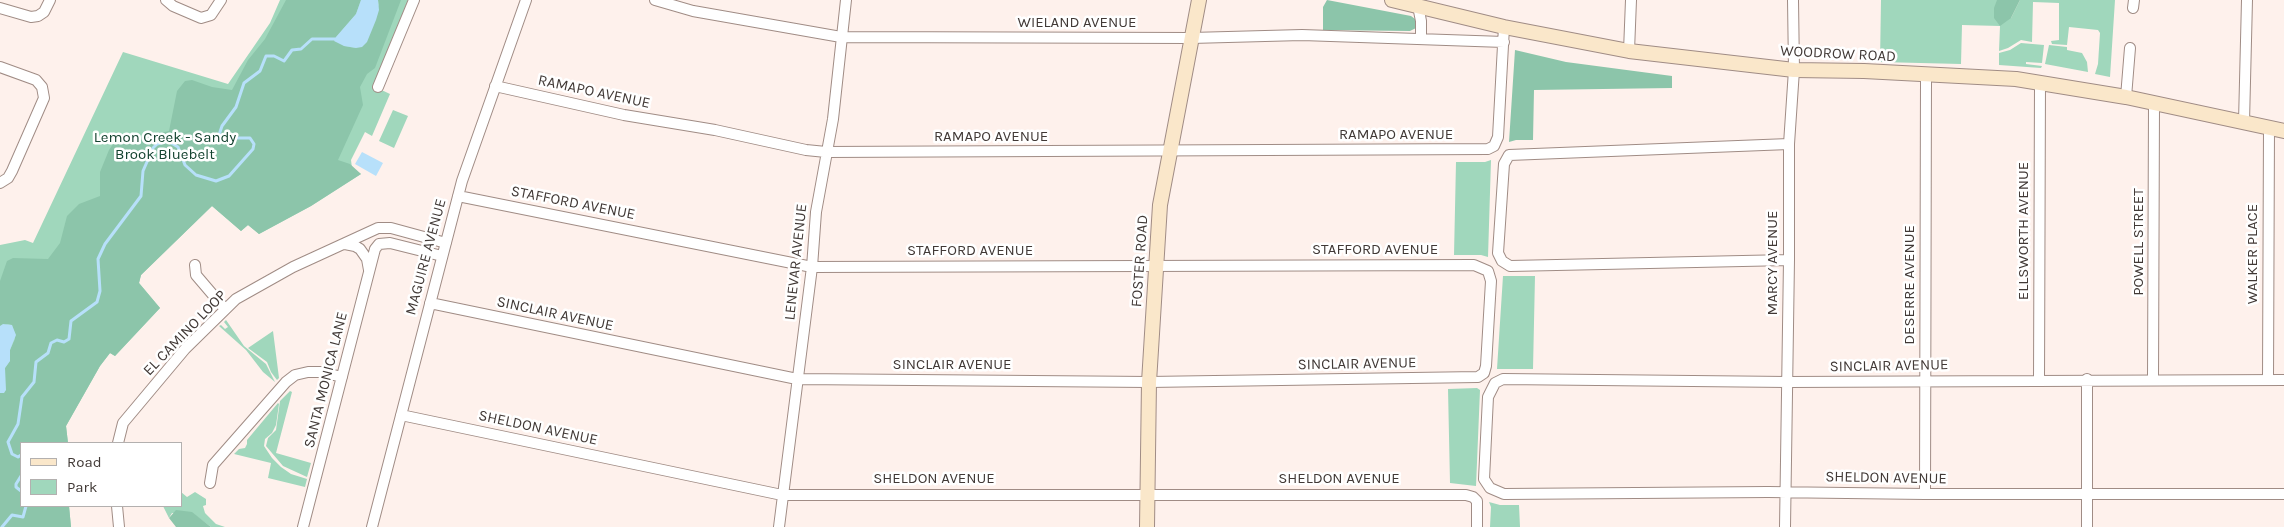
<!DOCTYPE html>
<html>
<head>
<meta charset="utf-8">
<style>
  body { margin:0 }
  #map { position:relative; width:2284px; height:527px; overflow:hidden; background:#fef1ec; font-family:Karla,sans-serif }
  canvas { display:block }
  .legend { position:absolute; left:20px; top:442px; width:162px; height:65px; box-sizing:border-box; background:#fff; border:1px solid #b3b0af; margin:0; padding:6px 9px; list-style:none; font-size:15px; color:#413936 }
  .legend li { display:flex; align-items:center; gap:10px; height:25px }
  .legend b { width:25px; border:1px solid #b3b0af }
</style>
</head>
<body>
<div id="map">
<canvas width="2284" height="527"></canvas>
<ul class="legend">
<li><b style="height:6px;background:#fae7ca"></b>Road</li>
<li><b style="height:14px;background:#a0d7bc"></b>Park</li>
</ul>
</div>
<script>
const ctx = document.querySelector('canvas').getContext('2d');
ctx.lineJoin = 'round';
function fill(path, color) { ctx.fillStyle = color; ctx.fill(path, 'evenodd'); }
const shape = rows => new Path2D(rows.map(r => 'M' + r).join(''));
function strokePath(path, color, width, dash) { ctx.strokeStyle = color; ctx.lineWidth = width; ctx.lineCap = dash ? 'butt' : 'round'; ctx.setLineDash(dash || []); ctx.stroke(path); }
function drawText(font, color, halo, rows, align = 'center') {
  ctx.font = font + ' Karla,sans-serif'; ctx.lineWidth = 5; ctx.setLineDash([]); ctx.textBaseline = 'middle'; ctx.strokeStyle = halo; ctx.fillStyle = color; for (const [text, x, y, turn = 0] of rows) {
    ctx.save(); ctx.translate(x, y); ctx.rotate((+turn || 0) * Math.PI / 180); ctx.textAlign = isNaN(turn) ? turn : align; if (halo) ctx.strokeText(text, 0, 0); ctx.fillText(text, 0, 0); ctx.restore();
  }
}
fill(shape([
  [280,0,408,0,373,86,390,94,372,136,365,132,351,160,352,168,361,174,311,206,259,234,248,225,241,231,212,206,141,275,139,283,160,308,115,356,110,353,100,366,66,426,68,443,21,443,21,506,69,506,71,527,0,527,0,245,25,240,33,243,123,52,228,84,270,23],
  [1881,0,2001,0,2011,18,2020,0,2115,0,2110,77,2095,74,2098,64,2100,33,2098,30,2069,27,2067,45,2052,44,2051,41,2059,40,2059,3,2033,2,2032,42,2021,40,2008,48,1999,51,2000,26,1962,25,1961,64,1880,62],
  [2021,43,2044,45,2042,63,2026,62,2026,64,2042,66,2041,68,1999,65,1999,53,2010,50],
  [2049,45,2067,47,2067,50,2082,53,2087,62,2088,72,2045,64],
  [393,110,408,116,394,148,379,141],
  [1491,160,1488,257,1481,255,1454,255,1456,162,1485,162],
  [1503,276,1535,276,1533,369,1497,369],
  [226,320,244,346,266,364,275,382,263,372,246,350,219,326,221,325,225,329,228,327,224,322],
  [273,331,279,378,277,380,271,372,267,362,248,348],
  [1477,388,1480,390,1476,486,1450,483,1448,389],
  [290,391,292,392,276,453,311,463,307,477,283,466,266,446,268,438,276,430,280,401],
  [278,403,279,404,276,425,272,433,265,439,264,446,272,458,281,467,291,474,307,479,305,487,268,478,271,463,234,454,239,449,245,448,247,444,247,440],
  [181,492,187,497,195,492,206,499,206,505,203,506,205,513,216,524,225,527,211,527,192,513,172,513,169,518,163,506,181,506],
  [1489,502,1500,505,1519,505,1520,527,1490,527,1491,507]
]), '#a0d7bc');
fill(shape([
  [286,0,361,0,356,14,336,37,344,46,356,48,379,5,378,0,401,0,375,68,367,74,360,87,363,105,338,160,350,164,361,174,311,206,259,234,248,225,241,231,212,206,141,275,139,283,160,308,115,356,110,353,100,366,66,426,68,443,21,443,21,506,69,506,71,527,0,527,0,393,4,393,5,368,10,361,10,350,15,339,12,325,8,324,0,326,0,281,7,261,13,258,48,259,60,243,67,216,79,204,100,196,100,172,109,150,120,134,137,138,169,131,177,91,185,81,192,80,212,87,232,90,248,60,265,39],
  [1327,0,1411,16,1415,19,1416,28,1410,31,1323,30,1323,7],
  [1997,0,2020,0,2011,18,2000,26,1994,18,1994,8],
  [1515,50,1566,62,1672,76,1672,88,1534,90,1533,140,1516,140,1509,142],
  [176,510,192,512,211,527,176,527,169,518]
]), '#8cc5aa');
fill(shape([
  [361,0,378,0,379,10,376,20,367,42,362,47,356,48,344,46,334,41,336,37,356,14],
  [362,152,383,163,376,176,355,164],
  [3,324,12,325,16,335,10,350,10,361,5,368,6,390,4,393,0,393,0,326]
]), '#b7e0fa');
strokePath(shape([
  [21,455,18,457,12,454,8,442,18,424,22,397,34,382,36,362,48,353,51,343,57,340,64,342,69,339,71,321,97,302,100,291,98,259,105,244,141,196,143,171,153,148,157,144,168,141,178,147,185,165,196,175,216,181,229,176,253,149,254,144,250,138,228,138,219,135,222,126,236,107,244,83,260,71,266,56,274,56,284,61,292,50,301,49,312,39,338,39],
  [21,476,16,484,16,487,21,491],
  [2,527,12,515,23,517,26,506]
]), '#b7e0fa', 3);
const street = shape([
  [166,0,173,6,201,18,211,15,221,0],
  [655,0,693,11,841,37,1191,38,1302,35,1504,42],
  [1417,1,1421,21,1421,38],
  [0,8,31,17,38,16,44,12,50,0],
  [2133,8,2134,0],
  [1629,51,1631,0],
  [0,67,36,80,42,87,44,98,12,171,8,178,0,183],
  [495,86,624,115,715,130,806,150,826,152,1488,149,1494,146,1498,137,1504,27],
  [378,87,414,0],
  [2126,97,2130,48],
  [2244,122,2247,0],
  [1789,144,1509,155,1504,164,1498,253,1502,261,1510,266,1789,260],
  [345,244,355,246,360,249,367,259,369,270],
  [195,265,196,275,225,309],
  [430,303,797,379,1149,382,1478,377,1484,373,1486,366,1491,281,1488,271,1474,265,812,267,458,196],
  [2039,380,2040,82],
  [2153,380,2154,104],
  [2268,380,2269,127],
  [2284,380,1787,382,1503,379,1495,383,1488,397,1484,479,1490,488,1504,494,1768,492,1925,494,2284,494],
  [401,415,782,495,1466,495,1473,497,1477,501,1477,527],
  [118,443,123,423,185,349,236,299,293,267,378,228,391,228,446,243],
  [210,483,213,465,286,382,295,375,308,372,321,372,342,377],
  [1925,494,1926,75],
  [117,506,119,527],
  [303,527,375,249,379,244,390,243,442,256],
  [372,527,462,181,526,0],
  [779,527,812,267,816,212,833,119,846,0],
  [1785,527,1789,260,1789,144,1794,70,1793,0],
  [2087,527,2087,379]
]);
const secondary = shape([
  [1392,0,1504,27,1629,51,1794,70,1864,71,2016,79,2126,97,2284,131],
  [1147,527,1149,382,1160,205,1199,0]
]);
strokePath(street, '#a08c85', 12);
strokePath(secondary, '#a08c85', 16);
strokePath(street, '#fff', 10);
strokePath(secondary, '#fae7ca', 14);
drawText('15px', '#413936', '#fff', [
  ["WIELAND AVENUE",1077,23],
  ["WOODROW ROAD",1838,54,3],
  ["RAMAPO AVENUE",594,92,12],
  ["RAMAPO AVENUE",1396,135],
  ["RAMAPO AVENUE",991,137],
  ["STAFFORD AVENUE",573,203,11],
  ["ELLSWORTH AVENUE",2024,231,-90],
  ["POWELL STREET",2139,242,-90],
  ["STAFFORD AVENUE",1375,250],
  ["STAFFORD AVENUE",970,251],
  ["WALKER PLACE",2253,254,-90],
  ["MAGUIRE AVENUE",426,257,-75],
  ["FOSTER ROAD",1140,261,-86],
  ["LENEVAR AVENUE",796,262,-84],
  ["MARCY AVENUE",1773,263,-90],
  ["DESERRE AVENUE",1910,285,-90],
  ["SINCLAIR AVENUE",555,314,12],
  ["EL CAMINO LOOP",185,333,-46],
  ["SINCLAIR AVENUE",1357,364,-1],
  ["SINCLAIR AVENUE",952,365],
  ["SINCLAIR AVENUE",1889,366,-1],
  ["SANTA MONICA LANE",326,380,-76],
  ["SHELDON AVENUE",538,428,12],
  ["SHELDON AVENUE",1886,478,1],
  ["SHELDON AVENUE",934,479],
  ["SHELDON AVENUE",1339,479]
]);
drawText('15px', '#13422f', '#fff', [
  ["Lemon Creek - Sandy",165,138],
  ["Brook Bluebelt",165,155]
]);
</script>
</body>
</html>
